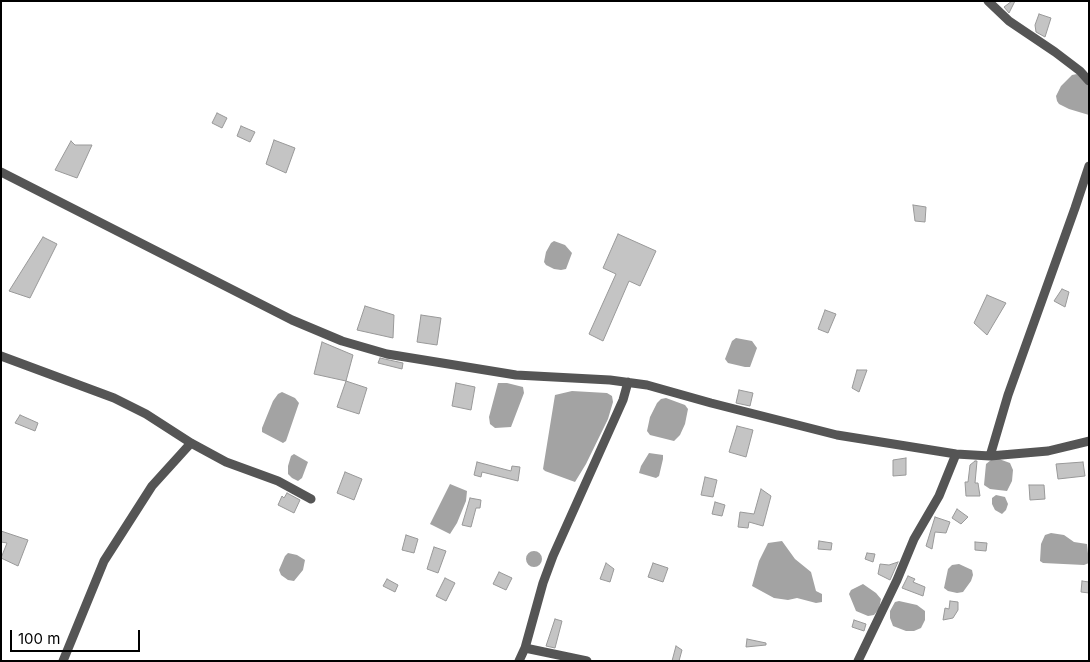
<!DOCTYPE html>
<html>
<head>
<meta charset="utf-8">
<style>
  body { margin:0 }
  #map { position:relative; width:1090px; height:662px; overflow:hidden; background:#fff; font-family:Inter,sans-serif }
  canvas { display:block }
  .frame { position:absolute; inset:0; border:2px solid #000; pointer-events:none }
  .scale { position:absolute; left:10px; top:630px; width:130px; height:22px; box-sizing:border-box; border:2px solid #000; border-top:0; padding-left:6px; font-size:15px; line-height:18px; white-space:nowrap; color:#000; -webkit-text-stroke:4px #fff; paint-order:stroke }
</style>
</head>
<body>
<div id="map">
<canvas width="1090" height="662"></canvas>
<div class="frame"></div>
<div class="scale">100 m</div>
</div>
<script>
const ctx = document.querySelector('canvas').getContext('2d');
ctx.lineJoin = 'round';
function fill(path, color) { ctx.fillStyle = color; ctx.fill(path, 'evenodd'); }
const shape = rows => new Path2D(rows.map(r => 'M' + r).join(''));
function strokePath(path, color, width, dash) { ctx.strokeStyle = color; ctx.lineWidth = width; ctx.lineCap = dash ? 'butt' : 'round'; ctx.setLineDash(dash || []); ctx.stroke(path); }
fill(shape([
  [1077,74,1085,81,1089,87,1089,115,1069,109,1059,104,1057,101,1056,96,1061,86,1072,75],
  [554,241,565,245,572,253,566,269,561,270,554,269,546,265,544,262,546,252,551,243],
  [736,338,752,341,757,348,750,367,745,367,728,363,725,359,732,341],
  [498,383,507,383,523,387,524,393,511,427,495,428,490,424,489,417],
  [572,391,607,393,612,396,613,402,608,419,586,464,575,482,545,471,543,469,555,395],
  [282,392,295,398,299,403,286,441,283,443,262,432,262,428,273,401,278,394],
  [666,398,685,405,688,409,685,424,680,435,674,441,650,435,647,431,650,417,657,403,661,399],
  [649,453,663,455,663,459,659,476,656,478,639,473,641,466],
  [294,454,308,462,302,478,298,481,292,478,288,474,288,466,291,456],
  [999,459,1010,463,1013,470,1012,481,1007,491,990,489,984,485,986,464,991,460],
  [450,484,467,491,466,501,457,523,450,534,430,524],
  [996,495,1005,497,1008,504,1006,510,1002,514,995,510,992,504,992,498],
  [1051,533,1064,535,1074,542,1087,544,1089,563,1084,565,1043,563,1040,561,1041,544,1045,535],
  [782,541,795,559,811,572,816,591,822,594,822,602,816,603,797,598,788,600,774,598,752,586,759,561,768,543],
  '526 559a8 8 0 1 1 16 0a8 8 0 1 1-16 0Z',
  [288,553,297,555,305,560,303,570,294,581,288,580,281,575,279,570,285,556],
  [959,564,972,570,973,575,971,581,963,592,957,593,948,591,944,588,948,569,952,565],
  [863,584,876,593,881,599,879,609,874,615,868,616,856,611,849,594,851,590],
  [899,601,917,605,925,611,925,620,921,628,914,631,906,631,893,626,890,618,890,611,895,602]
]), '#a3a3a3');
const building = shape([
  [1012,1,1015,1,1009,13,1004,7,1012,1],
  [1039,14,1051,18,1045,37,1036,32,1035,25,1039,14],
  [217,113,227,118,222,128,212,123,217,113],
  [241,126,255,132,250,142,237,136,241,126],
  [274,140,295,148,286,173,266,164,274,140],
  [71,141,75,145,92,145,77,178,55,170,71,141],
  [913,205,926,207,925,222,915,221,913,205],
  [618,234,656,251,640,286,629,281,603,341,589,334,616,274,603,268,618,234],
  [43,237,57,244,30,298,9,291,43,237],
  [1062,289,1069,292,1065,307,1054,301,1062,289],
  [987,295,1006,303,987,335,974,323,987,295],
  [365,306,394,315,393,338,357,330,365,306],
  [825,310,836,314,828,333,818,329,825,310],
  [421,315,441,318,437,345,417,342,421,315],
  [322,342,353,355,346,381,314,374,322,342],
  [380,358,403,363,402,369,378,363,380,358],
  [857,370,867,370,859,392,852,388,857,370],
  [346,381,367,388,359,414,337,407,346,381],
  [456,383,475,387,471,410,452,406,456,383],
  [739,390,753,393,750,406,736,403,739,390],
  [20,415,38,423,35,431,15,423,20,415],
  [737,426,753,430,746,457,729,452,737,426],
  [906,458,906,475,893,476,893,460,906,458],
  [975,461,977,461,975,483,978,483,980,496,966,496,965,482,968,482,970,465,975,461],
  [477,462,511,471,512,466,520,467,518,481,482,472,481,477,474,475,477,462],
  [1083,462,1085,476,1058,479,1056,464,1083,462],
  [345,472,362,479,354,500,337,493,345,472],
  [705,477,717,480,713,497,701,495,705,477],
  [1029,485,1044,485,1045,499,1030,500,1029,485],
  [761,489,771,496,763,526,749,522,748,528,738,527,740,512,754,514,761,489],
  [287,493,300,500,294,513,278,505,282,496,284,498,287,493],
  [470,498,481,500,480,508,476,508,471,527,462,525,470,498],
  [715,502,725,505,722,516,712,514,715,502],
  [957,509,968,517,961,524,952,518,957,509],
  [935,517,950,522,946,533,935,532,932,549,926,546,935,517],
  [1,531,28,540,18,566,1,558,7,543,1,542,1,531],
  [406,535,418,539,414,553,402,550,406,535],
  [819,541,832,543,831,550,818,549,819,541],
  [975,542,987,543,986,551,975,550,975,542],
  [434,547,446,551,438,573,427,569,434,547],
  [867,553,875,554,873,562,865,559,867,553],
  [898,562,890,580,878,574,880,564,889,565,898,562],
  [606,563,614,569,610,582,600,579,606,563],
  [653,563,668,568,663,582,648,577,653,563],
  [499,572,512,578,506,590,493,584,499,572],
  [908,576,915,579,913,582,925,587,923,596,902,588,908,576],
  [445,578,455,583,446,601,436,596,445,578],
  [387,579,398,585,395,592,383,586,387,579],
  [1082,581,1089,582,1089,593,1081,592,1082,581],
  [950,601,958,602,958,610,953,618,943,620,945,608,949,609,950,601],
  [555,619,562,621,555,648,546,646,555,619],
  [854,620,866,624,864,631,852,627,854,620],
  [747,639,766,643,766,645,746,647,747,639],
  [676,646,682,650,679,661,672,661,676,646]
]);
fill(building, '#c4c4c4');
strokePath(building, '#999', 1);
strokePath(shape([
  [988,1,1009,21,1055,52,1080,71,1089,81],
  [1,172,292,320,342,341,387,354,516,375,610,380,647,385,711,403,837,435,956,454,990,456,1048,451,1089,441],
  [1,356,114,398,146,414,191,443,226,462,278,481,311,499],
  [990,456,1008,395,1075,208,1089,166],
  [525,648,587,661],
  [63,661,104,561,152,486,191,443],
  [519,661,525,648,543,583,553,556,623,400,628,382],
  [858,661,897,580,914,539,939,496,956,454]
]), '#555', 9);
</script>
</body>
</html>
